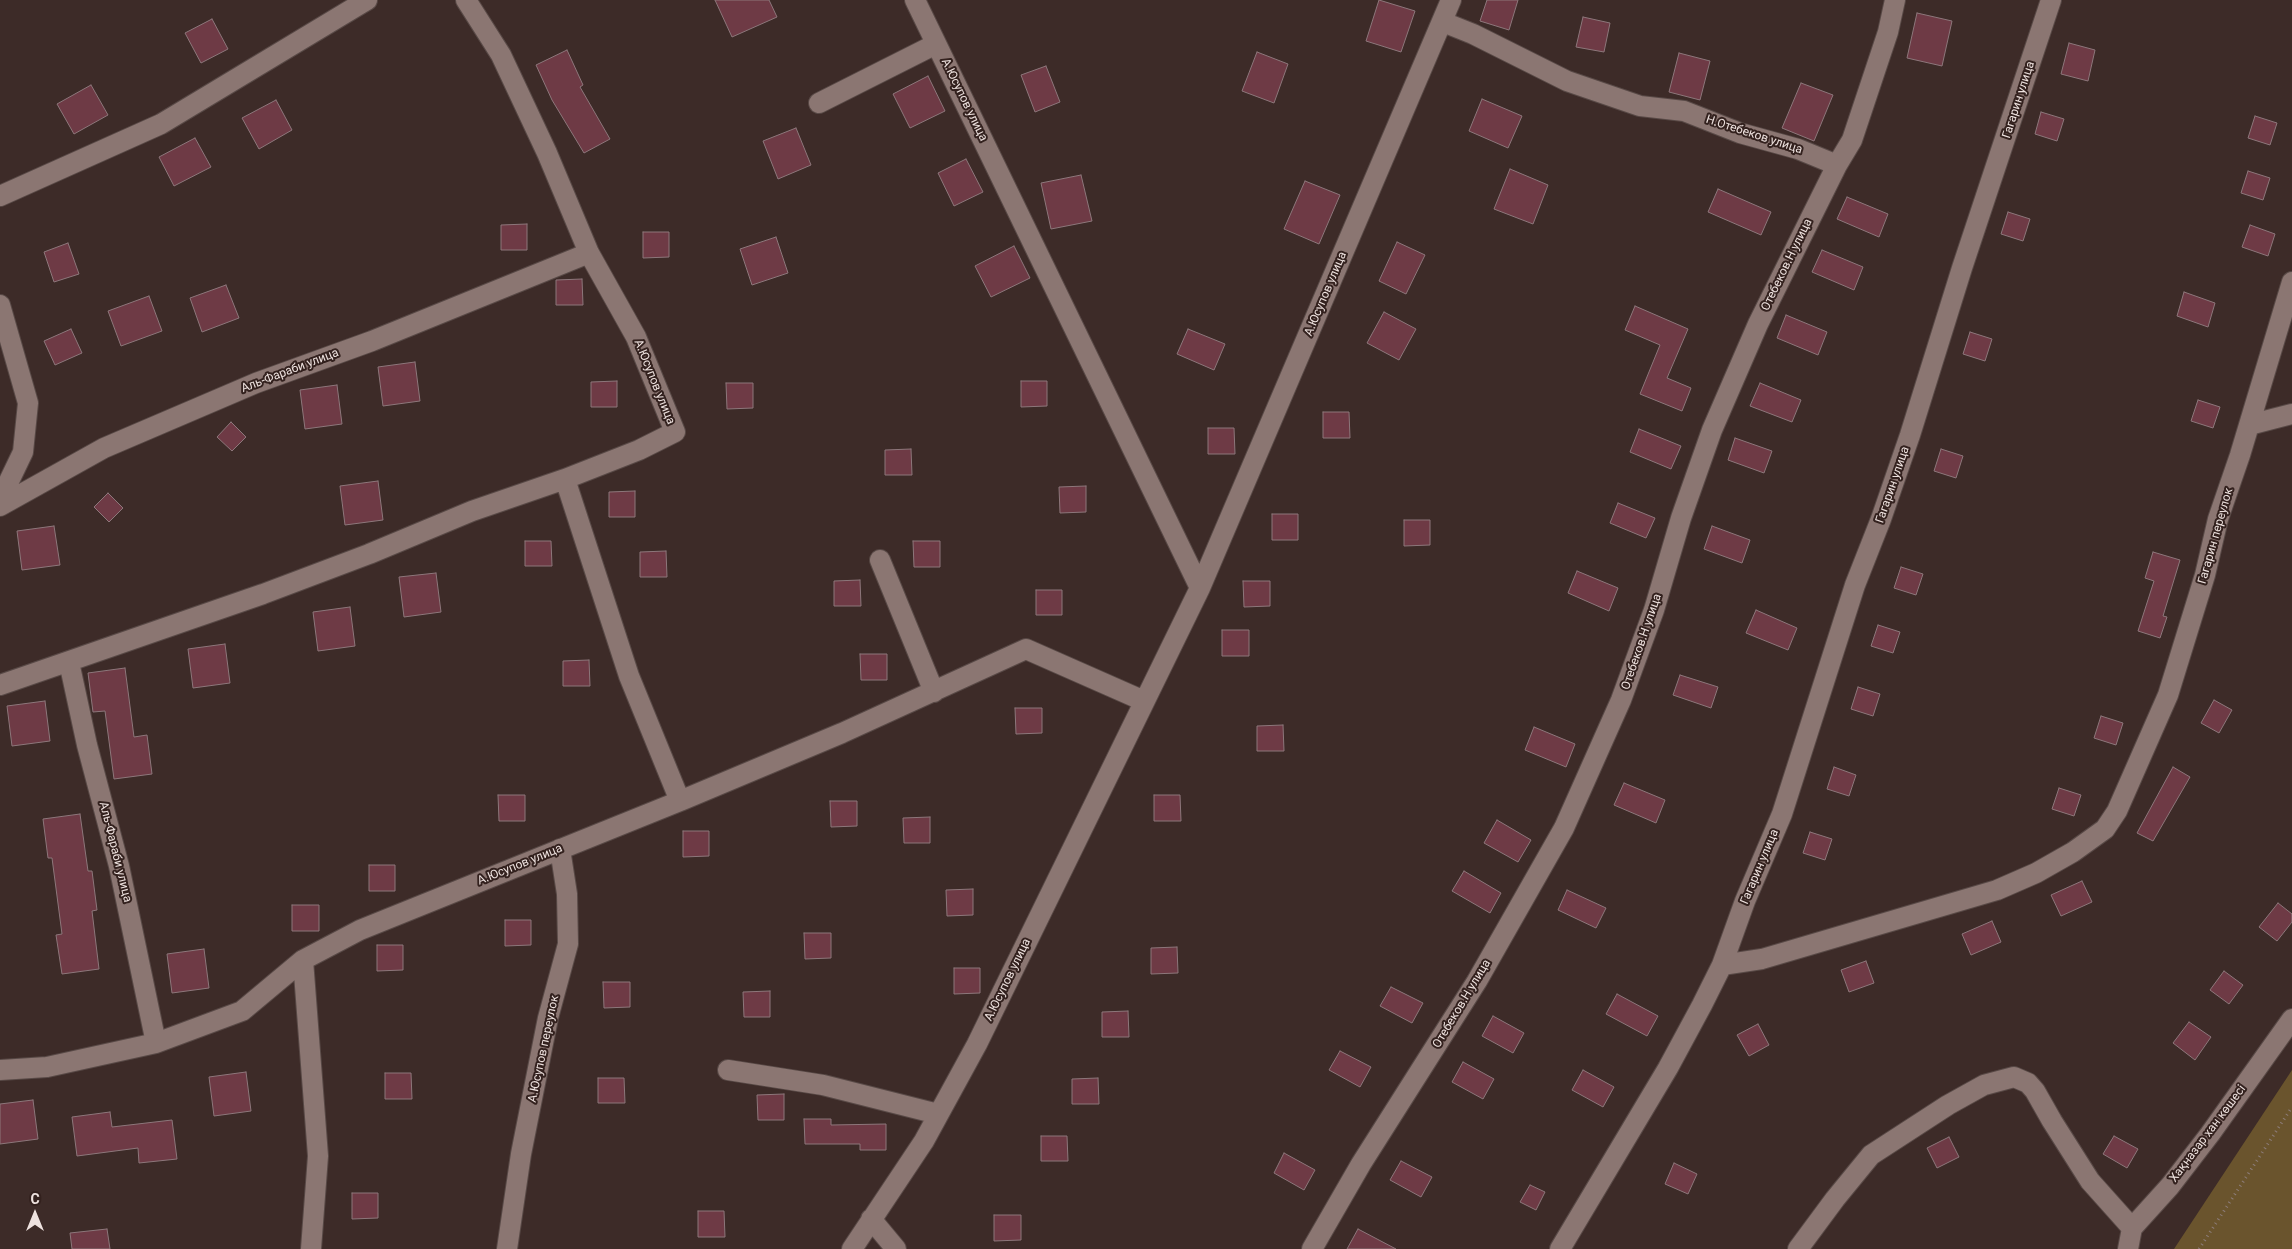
<!DOCTYPE html>
<html>
<head>
<meta charset="utf-8">
<style>
  body { margin:0 }
  #map { position:relative; width:2292px; height:1249px; overflow:hidden; background:#3d2b28; font-family:Roboto,sans-serif }
  canvas { display:block }
  .north { position:absolute; left:10px; top:1189px; width:50px; height:50px; -webkit-text-stroke:4px #33211e; paint-order:stroke; rotate:0deg; font-size:14px; font-weight:700; line-height:20px; text-align:center; color:#eee2df }
  .north::after { content:''; display:block; margin:auto; width:18px; height:22px; background:#eee2df; clip-path:polygon(50% 0,100% 100%,50% 72%,0 100%) }
</style>
</head>
<body>
<div id="map">
<canvas width="2292" height="1249"></canvas>
<div class="north">С</div>
</div>
<script>
const ctx = document.querySelector('canvas').getContext('2d');
ctx.lineJoin = 'round';
function fill(path, color) { ctx.fillStyle = color; ctx.fill(path, 'evenodd'); }
const shape = rows => new Path2D(rows.map(r => 'M' + r).join(''));
function strokePath(path, color, width, dash) { ctx.strokeStyle = color; ctx.lineWidth = width; ctx.lineCap = dash ? 'butt' : 'round'; ctx.setLineDash(dash || []); ctx.stroke(path); }
function drawText(font, color, halo, rows, align = 'center') {
  ctx.font = font + ' Roboto,sans-serif'; ctx.lineWidth = 4; ctx.setLineDash([]); ctx.textBaseline = 'middle'; ctx.strokeStyle = halo; ctx.fillStyle = color; for (const [text, x, y, turn = 0] of rows) {
    ctx.save(); ctx.translate(x, y); ctx.rotate((+turn || 0) * Math.PI / 180); ctx.textAlign = isNaN(turn) ? turn : align; if (halo) ctx.strokeText(text, 0, 0); ctx.fillText(text, 0, 0); ctx.restore();
  }
}
fill(shape([
  [2292,1070,2292,1249,2174,1249]
]), '#6a542d');
const building = shape([
  [715,0,769,0,777,17,732,37,715,0],
  [1379,0,1415,11,1401,52,1366,41,1379,0],
  [1487,0,1518,0,1509,30,1480,21,1487,0],
  [1917,13,1952,21,1942,66,1907,58,1917,13],
  [1583,17,1610,23,1604,52,1576,47,1583,17],
  [212,19,228,49,201,63,185,33,212,19],
  [2069,43,2095,50,2088,81,2061,74,2069,43],
  [567,50,583,85,580,87,610,139,584,153,552,100,536,65,567,50],
  [1257,52,1288,64,1274,103,1242,91,1257,52],
  [1679,53,1710,61,1700,100,1669,92,1679,53],
  [1046,66,1060,102,1035,112,1021,75,1046,66],
  [928,76,945,111,910,128,893,94,928,76],
  [1801,83,1833,95,1814,141,1782,128,1801,83],
  [91,85,108,115,74,134,57,104,91,85],
  [1482,99,1522,116,1508,148,1469,131,1482,99],
  [276,100,292,130,259,149,242,118,276,100],
  [2041,112,2064,119,2057,141,2035,134,2041,112],
  [2255,116,2277,123,2270,145,2248,138,2255,116],
  [796,128,811,165,778,179,763,141,796,128],
  [195,138,211,167,174,186,159,157,195,138],
  [966,159,983,192,954,206,938,173,966,159],
  [1510,169,1548,185,1533,224,1494,209,1510,169],
  [2248,171,2270,178,2263,200,2241,193,2248,171],
  [1081,175,1092,221,1051,229,1041,183,1081,175],
  [1305,181,1340,195,1319,244,1284,229,1305,181],
  [1718,189,1771,212,1761,235,1708,212,1718,189],
  [1847,197,1888,214,1879,237,1837,219,1847,197],
  [2008,212,2030,219,2023,241,2001,234,2008,212],
  [527,224,527,250,501,250,501,225,527,224],
  [2250,225,2275,234,2268,256,2242,247,2250,225],
  [643,232,669,232,669,257,643,258,643,232],
  [776,237,788,273,752,285,740,249,776,237],
  [1397,242,1425,255,1406,294,1379,281,1397,242],
  [68,243,79,274,54,282,44,252,68,243],
  [1014,246,1030,278,991,297,975,266,1014,246],
  [1822,250,1863,267,1854,290,1812,272,1822,250],
  [582,279,583,305,556,305,556,280,582,279],
  [226,285,239,318,202,332,190,298,226,285],
  [2184,292,2215,303,2208,327,2177,316,2184,292],
  [149,296,162,331,121,346,108,311,149,296],
  [1635,306,1688,329,1667,378,1691,388,1682,411,1640,394,1660,345,1625,330,1635,306],
  [1384,312,1416,329,1399,360,1367,343,1384,312],
  [1786,315,1827,332,1818,355,1777,338,1786,315],
  [71,329,82,353,55,365,44,341,71,329],
  [1188,329,1225,344,1214,370,1177,354,1188,329],
  [1970,332,1992,339,1985,361,1963,354,1970,332],
  [415,362,420,401,383,406,378,367,415,362],
  [617,381,617,407,591,407,591,382,617,381],
  [1021,381,1047,381,1047,406,1021,407,1021,381],
  [726,383,753,383,753,408,727,409,726,383],
  [1760,383,1801,400,1792,422,1750,406,1760,383],
  [337,385,342,424,305,429,300,390,337,385],
  [2198,400,2220,407,2213,428,2191,421,2198,400],
  [1323,412,1349,412,1350,438,1323,438,1323,412],
  [231,422,246,437,232,451,217,437,231,422],
  [1208,428,1234,428,1235,454,1208,454,1208,428],
  [1639,429,1681,446,1671,469,1630,452,1639,429],
  [1735,438,1772,451,1764,473,1728,460,1735,438],
  [911,449,912,475,885,475,885,450,911,449],
  [1941,449,1963,456,1956,478,1934,471,1941,449],
  [378,481,383,520,345,525,340,486,378,481],
  [1086,486,1086,512,1060,513,1059,487,1086,486],
  [635,491,635,517,609,517,609,492,635,491],
  [108,493,123,508,109,522,94,507,108,493],
  [1618,503,1655,518,1646,538,1610,523,1618,503],
  [1272,514,1298,514,1298,540,1272,540,1272,514],
  [1404,520,1430,520,1430,545,1404,546,1404,520],
  [54,526,60,565,22,570,17,531,54,526],
  [1712,526,1750,540,1742,563,1704,549,1712,526],
  [525,541,551,541,552,566,525,566,525,541],
  [913,541,940,541,940,567,914,567,913,541],
  [666,551,667,577,640,577,640,552,666,551],
  [2153,552,2180,560,2163,616,2167,617,2160,638,2138,631,2154,581,2145,578,2153,552],
  [1901,567,1923,574,1916,595,1894,588,1901,567],
  [1577,571,1618,588,1609,611,1568,593,1577,571],
  [436,573,441,612,404,617,399,577,436,573],
  [860,580,861,606,834,606,834,581,860,580],
  [1243,581,1270,581,1270,606,1244,607,1243,581],
  [1036,590,1062,590,1062,615,1036,615,1036,590],
  [350,607,355,646,318,651,313,612,350,607],
  [1756,610,1797,628,1788,650,1746,633,1756,610],
  [1878,625,1900,632,1893,653,1871,646,1878,625],
  [1222,630,1249,630,1249,656,1222,656,1222,630],
  [225,644,230,683,193,688,188,649,225,644],
  [860,654,887,654,887,680,861,680,860,654],
  [589,660,590,686,563,686,563,661,589,660],
  [125,668,134,737,147,735,152,774,114,779,105,711,93,712,88,673,125,668],
  [1680,675,1718,687,1711,708,1673,695,1680,675],
  [1858,687,1880,694,1873,716,1851,709,1858,687],
  [2214,700,2232,710,2219,733,2201,723,2214,700],
  [45,701,50,741,12,746,7,706,45,701],
  [1015,708,1042,708,1042,733,1016,734,1015,708],
  [2101,716,2123,723,2116,745,2094,738,2101,716],
  [1283,725,1284,751,1257,751,1257,726,1283,725],
  [1534,727,1575,744,1566,767,1525,750,1534,727],
  [1834,767,1856,775,1849,796,1827,789,1834,767],
  [2173,767,2190,777,2153,841,2137,833,2173,767],
  [1624,783,1665,800,1656,823,1614,805,1624,783],
  [2059,788,2081,795,2074,816,2052,809,2059,788],
  [498,795,525,795,525,821,499,821,498,795],
  [1154,795,1180,795,1181,821,1154,821,1154,795],
  [830,801,857,801,857,826,831,827,830,801],
  [80,814,88,871,92,871,97,910,92,911,99,969,62,974,56,935,62,934,52,858,48,858,43,819,80,814],
  [930,817,930,843,904,843,903,818,930,817],
  [1497,820,1531,840,1518,862,1484,843,1497,820],
  [683,831,709,831,709,856,683,857,683,831],
  [1810,832,1832,839,1825,860,1803,853,1810,832],
  [369,865,395,865,395,891,369,891,369,865],
  [1464,871,1501,893,1490,913,1452,891,1464,871],
  [2082,881,2092,902,2061,916,2051,895,2082,881],
  [973,889,973,915,947,916,946,890,973,889],
  [1567,890,1606,908,1596,928,1558,910,1567,890],
  [2278,903,2292,914,2292,922,2277,941,2259,927,2278,903],
  [292,905,319,905,319,931,292,931,292,905],
  [505,920,531,920,531,945,505,946,505,920],
  [1992,921,2001,942,1971,955,1962,934,1992,921],
  [804,933,831,933,831,958,805,959,804,933],
  [377,945,403,945,403,970,377,971,377,945],
  [1177,947,1178,973,1151,974,1151,948,1177,947],
  [204,949,209,988,172,993,167,954,204,949],
  [1866,961,1874,983,1849,992,1841,970,1866,961],
  [954,968,980,968,980,993,954,994,954,968],
  [2224,971,2243,985,2229,1004,2210,990,2224,971],
  [603,982,630,982,630,1007,604,1008,603,982],
  [1391,987,1423,1003,1412,1023,1380,1006,1391,987],
  [770,991,770,1017,744,1017,743,992,770,991],
  [1617,994,1658,1016,1647,1036,1606,1014,1617,994],
  [1128,1011,1129,1037,1102,1037,1102,1012,1128,1011],
  [1493,1016,1524,1033,1513,1053,1482,1036,1493,1016],
  [2189,1022,2211,1037,2195,1060,2173,1043,2189,1022],
  [1758,1024,1769,1045,1749,1056,1737,1035,1758,1024],
  [1340,1051,1371,1067,1360,1087,1329,1070,1340,1051],
  [1463,1062,1494,1079,1483,1099,1452,1082,1463,1062],
  [1583,1070,1614,1087,1603,1107,1572,1090,1583,1070],
  [246,1072,251,1111,214,1116,209,1077,246,1072],
  [385,1073,411,1073,412,1099,385,1099,385,1073],
  [598,1078,624,1078,625,1103,598,1103,598,1078],
  [1098,1078,1099,1104,1072,1104,1072,1079,1098,1078],
  [784,1094,784,1120,758,1120,757,1095,784,1094],
  [33,1100,38,1139,0,1144,0,1104,33,1100],
  [110,1112,112,1127,172,1120,177,1159,139,1163,138,1148,77,1156,72,1117,110,1112],
  [804,1119,831,1119,831,1125,886,1124,886,1150,860,1150,860,1144,805,1144,804,1119],
  [1041,1136,1067,1136,1068,1161,1041,1161,1041,1136],
  [2114,1136,2138,1149,2127,1168,2103,1154,2114,1136],
  [1949,1137,1959,1157,1937,1168,1927,1148,1949,1137],
  [1284,1153,1315,1170,1304,1190,1274,1173,1284,1153],
  [1401,1161,1432,1177,1421,1197,1390,1180,1401,1161],
  [1674,1163,1697,1174,1688,1194,1665,1184,1674,1163],
  [1530,1185,1545,1192,1536,1210,1520,1202,1530,1185],
  [352,1193,378,1193,378,1218,352,1219,352,1193],
  [698,1211,724,1211,725,1237,698,1237,698,1211],
  [994,1215,1021,1215,1021,1240,994,1241,994,1215],
  [107,1229,110,1249,72,1249,70,1233,107,1229],
  [1358,1229,1396,1249,1347,1249,1358,1229]
]);
fill(building, '#6e3a45');
strokePath(building, '#8d777b', 1);
const minor = shape([
  [466,0,501,55,547,153,589,253,636,337,675,432,639,450,565,479,629,676,680,801,842,733,1026,649,1144,701],
  [915,0,1200,588],
  [1443,22,1473,34,1567,81,1640,106,1684,111,1740,133,1798,149,1837,165],
  [819,103,936,44],
  [0,196,161,124,367,0],
  [0,305,28,403,23,452,0,500],
  [2249,425,2292,414],
  [0,506,104,448,256,383,372,341,589,253],
  [880,560,934,692],
  [69,662,87,745,119,866,156,1043],
  [0,685,263,594,369,554,472,511,565,479],
  [303,960,318,1156,311,1249],
  [1722,965,1762,959,1997,890,2036,873,2073,852,2105,829,2117,811,2168,695,2205,575,2218,519,2240,455,2292,282],
  [0,1070,47,1067,156,1043,242,1011,303,960,360,930,680,801],
  [728,1070,823,1085,938,1114],
  [871,1219,896,1249],
  [507,1249,521,1154,548,1018,568,944,567,894,560,849],
  [852,1249,924,1141,977,1044,1200,588,1451,0],
  [1312,1249,1361,1164,1477,981,1564,828,1621,700,1654,610,1681,518,1712,430,1758,324,1837,165,1852,140,1888,32,1895,0],
  [1560,1249,1668,1068,1702,1005,1722,965,1745,901,1782,814,1855,585,1881,519,1910,435,1962,268,2051,0],
  [1798,1249,1835,1199,1871,1155,1948,1105,1984,1085,2014,1077,2028,1083,2035,1091,2052,1121,2090,1181,2132,1228],
  [2128,1249,2132,1228,2170,1186,2210,1134,2292,1019]
]);
strokePath(minor, '#584946', 22);
strokePath(shape([
  [2199,1249,2292,1107]
]), '#8d7d7a', 3, [1, 4]);
strokePath(minor, '#8b7672', 20);
drawText('12px', '#eee2df', '#33211e', [
  ["А.Юсупов улица",964,100,64],
  ["Гагарин улица",2019,100,-72],
  ["Н.Отебеков улица",1754,135,18],
  ["Отебеков.Н улица",1787,265,-64],
  ["А.Юсупов улица",1326,294,-67],
  ["Аль-Фараби улица",290,371,-21],
  ["А.Юсупов улица",654,382,68],
  ["Гагарин улица",1893,485,-71],
  ["Гагарин переулок",2216,536,-74],
  ["Отебеков.Н улица",1642,642,-71],
  ["Аль-Фараби улица",115,852,76],
  ["А.Юсупов улица",520,865,-22],
  ["Гагарин улица",1760,867,-67],
  ["А.Юсупов улица",1008,980,-64],
  ["Отебеков.Н улица",1462,1004,-59],
  ["А.Юсупов переулок",544,1049,-78],
  ["Хақназар хан көшесі",2208,1134,-53]
]);
</script>
</body>
</html>
